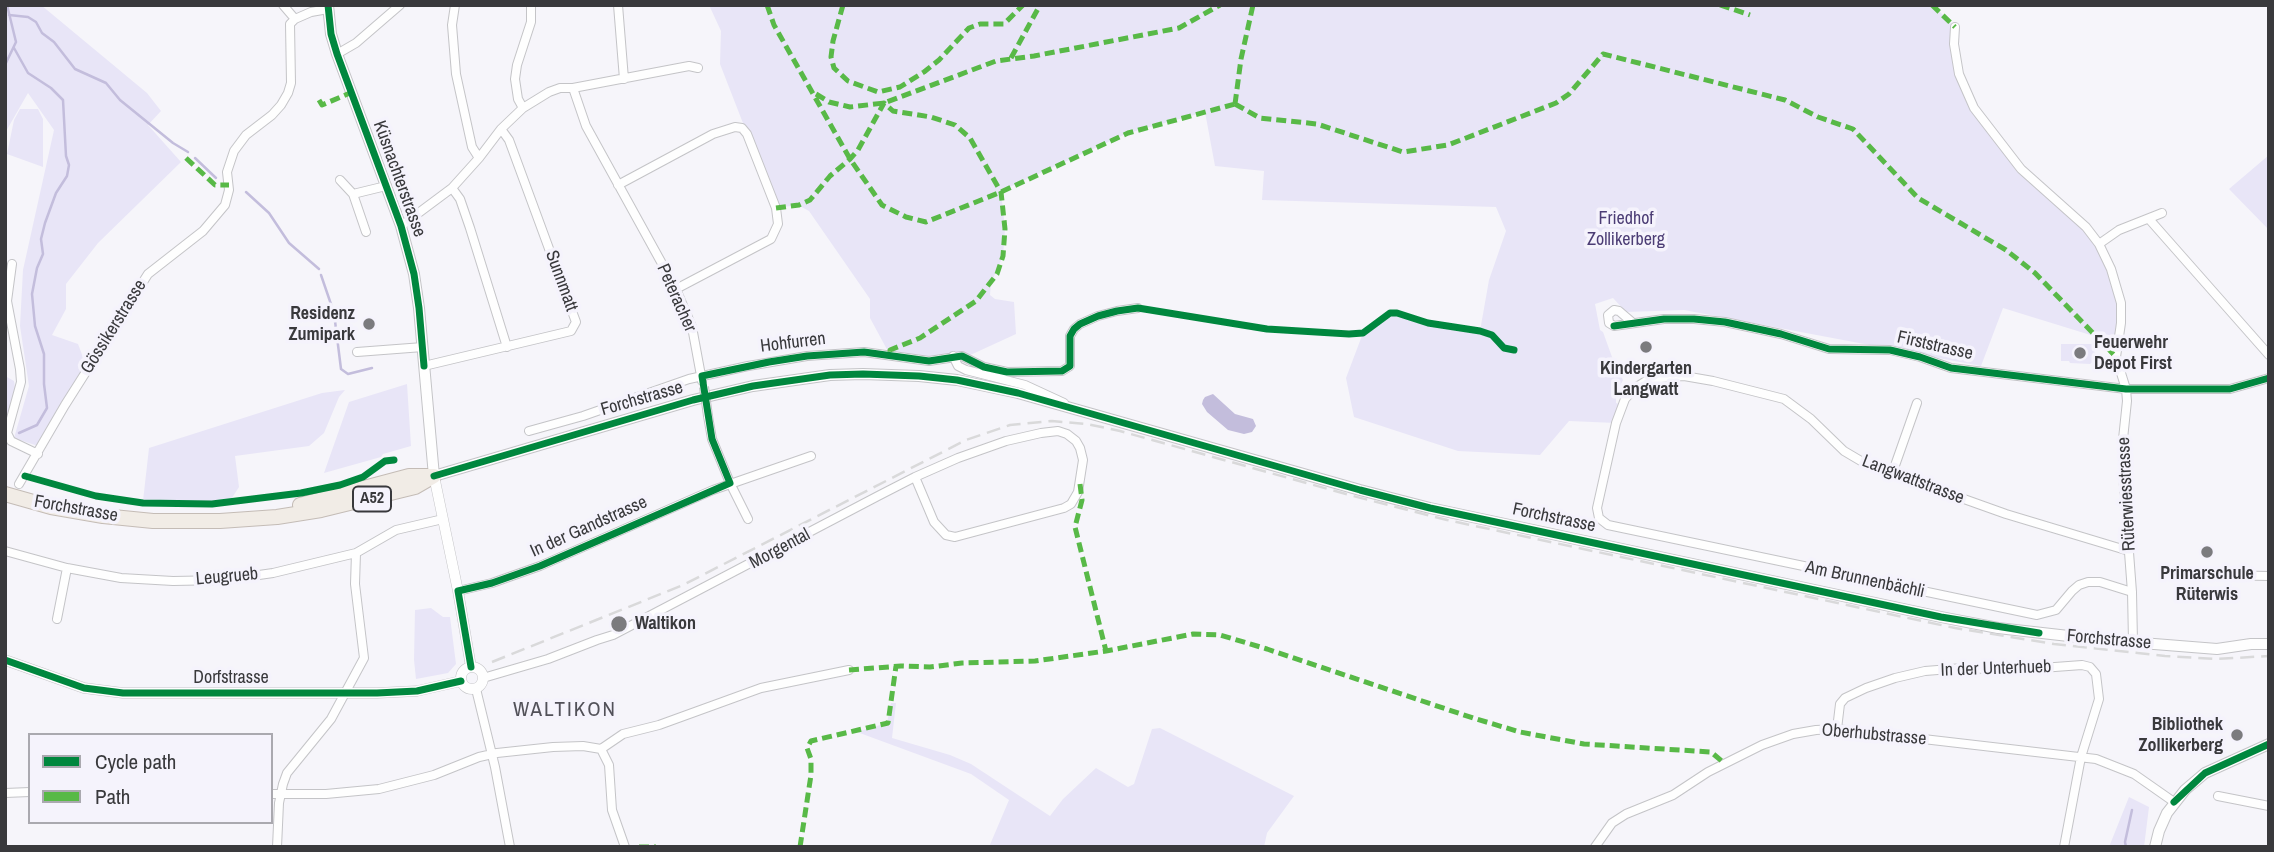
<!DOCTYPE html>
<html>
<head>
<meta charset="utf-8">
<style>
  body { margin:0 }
  #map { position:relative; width:2274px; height:852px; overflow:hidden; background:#f6f5fa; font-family:"Archivo Narrow",sans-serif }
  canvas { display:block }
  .frame { position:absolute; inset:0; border:7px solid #39393c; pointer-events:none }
  .legend { position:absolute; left:28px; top:733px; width:245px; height:91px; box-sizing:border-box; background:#f5f3fc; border:2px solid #aaa9af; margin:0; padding:9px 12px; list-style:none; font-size:21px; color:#39393c }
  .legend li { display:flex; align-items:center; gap:14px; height:35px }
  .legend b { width:35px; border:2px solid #aaa9af }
</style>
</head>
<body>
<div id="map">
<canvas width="2274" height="852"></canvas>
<div class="frame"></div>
<ul class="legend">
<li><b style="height:9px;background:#00873e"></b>Cycle path</li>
<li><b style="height:9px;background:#58b947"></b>Path</li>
</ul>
</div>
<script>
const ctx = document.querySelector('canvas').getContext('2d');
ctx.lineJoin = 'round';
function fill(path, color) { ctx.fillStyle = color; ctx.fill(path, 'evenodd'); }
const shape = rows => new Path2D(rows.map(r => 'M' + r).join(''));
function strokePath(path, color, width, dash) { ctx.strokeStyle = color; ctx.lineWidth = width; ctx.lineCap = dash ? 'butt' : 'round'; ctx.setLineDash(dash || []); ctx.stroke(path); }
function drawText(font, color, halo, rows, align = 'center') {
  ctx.font = font + ' "Archivo Narrow",sans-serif'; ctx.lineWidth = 7; ctx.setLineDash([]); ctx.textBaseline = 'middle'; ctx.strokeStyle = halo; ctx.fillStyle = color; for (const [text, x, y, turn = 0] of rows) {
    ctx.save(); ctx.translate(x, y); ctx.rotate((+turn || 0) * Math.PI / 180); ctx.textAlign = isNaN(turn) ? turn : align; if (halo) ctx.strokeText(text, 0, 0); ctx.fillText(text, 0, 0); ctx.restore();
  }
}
fill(shape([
  [5,5,41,5,147,93,161,111,148,125,181,162,98,243,66,284,66,309,52,335,78,344,86,365,38,446,14,438,29,386,20,326,23,270,54,130,28,93,5,133],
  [709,5,1933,5,1955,27,1959,74,1974,108,2021,169,2099,244,2121,303,2117,334,2097,337,2003,308,1981,366,1684,310,1626,312,1613,298,1595,304,1600,330,1603,332,1612,357,1623,380,1616,394,1616,403,1622,405,1616,423,1569,421,1540,455,1458,451,1354,417,1346,378,1363,333,1390,313,1428,323,1480,331,1489,280,1506,231,1496,207,1262,200,1264,171,1215,166,1205,112,1128,133,1001,191,1005,229,1003,256,991,283,990,295,995,299,1014,302,1016,334,966,357,940,359,890,355,870,318,870,299,809,211,798,205,776,208,720,64,721,31],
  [20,109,38,109,43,119,43,167,7,154,14,120],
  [2269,155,2269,230,2229,189],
  [2061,344,2092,344,2097,359,2090,364,2070,363,2069,361,2061,361],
  [5,376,14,381,16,394,5,429],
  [407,384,411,446,383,454,381,457,324,473,349,402],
  [345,390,339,397,324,433,309,446,235,456,239,487,230,501,188,503,143,501,149,448,322,393],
  [431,608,443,617,450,617,456,664,448,673,416,679,414,660,415,610],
  [891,703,896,703,892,738,950,755,971,764,1050,816,1063,799,1096,768,1128,787,1134,784,1152,729,1160,728,1294,796,1267,833,1264,847,989,847,1009,800,971,774,857,732,887,723],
  [2129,797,2149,807,2144,847,2109,847]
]), '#e8e5f7');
fill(shape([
  [1213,394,1235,414,1253,419,1256,426,1252,432,1244,434,1228,430,1207,412,1202,404,1203,400,1205,397]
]), '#c3bddc');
strokePath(shape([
  [9,15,28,17,36,22,42,33,54,42,75,69,106,83,120,100,173,143,188,152],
  [14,48,28,73,51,88,63,100,66,156,69,165,67,176,56,193,45,223,41,239,43,254,37,268,32,294,35,326,44,354,44,384,47,408,37,425,19,433],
  [5,65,16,42,7,5],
  [195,158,216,178],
  [246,192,269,213,289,243,319,269],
  [321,275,334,313,341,369,348,374,372,368],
  [2126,847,2125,842,2132,810]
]), '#c3bddc', 2.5);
const minor = shape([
  [283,5,295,19],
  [455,5,452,25,456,74,472,147,479,158],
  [618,5,624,79],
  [1955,27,1954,44,1959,74,1974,108,2021,169,2086,227,2099,244,2111,269,2121,303,2121,323,2116,357,2126,389,2127,401,2123,439,2123,473,2132,592,2133,642],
  [337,54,356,43,400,5],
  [573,88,586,126,676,289,692,327,702,381],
  [523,108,518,99,515,79,517,65,531,22,531,5],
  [340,180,353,194,386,186],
  [618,185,713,134,735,127,742,128,747,134,776,208,778,224,771,239,676,289],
  [452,188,460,199,470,228,507,347],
  [353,194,366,232],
  [2149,219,2269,355],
  [401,226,452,188,479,158,501,129,523,108,549,92,560,88,573,88,689,66,698,68],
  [2099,244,2119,230,2162,213],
  [12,264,7,301,20,369,21,382,7,433,11,441,38,454],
  [1633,323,1619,311,1614,310,1608,315,1609,323,1614,326,1664,319,1694,319,1725,322,1781,334,1829,349,1890,350,1920,357,1951,368,2126,389,2230,389,2269,378],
  [357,352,423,347],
  [953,356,958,366,966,370,1025,385,1064,403],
  [424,366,571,331,576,322,509,140,501,129],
  [708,416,712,439,730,483,748,519],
  [529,431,583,416,689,379,748,366,807,356,864,352,929,361,962,356,984,367,1007,372,1062,371,1070,366,1070,336,1074,329,1080,324,1098,316,1117,311,1138,308],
  [1892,474,1917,403],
  [19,484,65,405,148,274,203,231,225,205,229,190,227,172,234,151,246,135,272,115,281,105,288,93,291,83,290,24,295,19,311,12,328,9],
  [5,551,67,568,121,578,173,581,224,580,273,573,356,553,396,530,443,519],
  [2129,551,2006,514,1866,464,1844,451,1811,419,1784,399,1713,381,1684,376,1649,379,1635,388,1625,399,1616,423,1597,508,1599,518,1608,525,2037,615,2056,610,2072,591,2079,585,2088,582,2100,582,2132,592],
  [2217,575,2269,576],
  [458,591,492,583,540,566,713,490,811,456],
  [57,619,67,568],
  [483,678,548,659,597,640,613,635,878,496,915,477,958,458,1006,441,1041,433,1058,431,1067,434,1076,441,1080,448,1083,460,1078,492,1071,504,1064,508,955,537,946,535,934,522,915,477],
  [476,689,495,767,510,847],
  [1837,729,1840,704,1845,698,1866,688,1895,678,1925,671,1963,668,2014,670,2082,665,2090,667,2096,674,2099,699,2081,757,2064,847],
  [601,749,623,734,659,725,761,688,849,670],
  [601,749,609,765,612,810,625,847],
  [5,793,30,792],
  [271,794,326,794,379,789,434,775,479,757,497,753,553,747,583,746,601,749],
  [2218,796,2269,806],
  [277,847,279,803,283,784,287,773,331,719,364,658,355,584,356,553],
  [1595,847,1612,823,1626,814,1673,795,1708,772,1762,745,1793,734,1816,730,1837,729,2096,759,2134,774,2174,802]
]);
const tertiary = shape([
  [434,476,458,591,471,667],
  [5,660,84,688,123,693,377,693,417,691,461,681],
  '461 678a11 11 0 1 1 22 0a11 11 0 1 1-22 0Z'
]);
const secondary = shape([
  [328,5,331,34,337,54,401,226,414,274,419,308,434,476,693,400,753,386,830,375,863,374,919,376,957,380,1018,393,1360,490,1430,508,1941,617,1998,628,2104,640,2217,649,2251,644,2269,644],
  [2155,847,2159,831,2167,813,2185,790,2205,773,2269,744]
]);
const trunk = shape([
  [5,494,51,507,103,516,153,521,220,521,277,517,321,510,415,487,434,476],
  [300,505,409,476,433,476]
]);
strokePath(minor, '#c4c4c7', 10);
strokePath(tertiary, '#c4c4c7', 11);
strokePath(secondary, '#c4c4c7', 12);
strokePath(trunk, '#c4bcb6', 16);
strokePath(minor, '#fefefe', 8);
strokePath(tertiary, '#fefefe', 10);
strokePath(secondary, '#fefefe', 10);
strokePath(trunk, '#f1ece6', 14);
strokePath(shape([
  [492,662,683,585,966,440,1010,425,1052,421,1087,424,1120,431,1353,496,1447,520,1955,628,2054,644,2165,656,2217,659,2269,656]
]), '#d9d9da', 2.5, [14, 7]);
const minorBridge = shape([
  [704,387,708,416]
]);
strokePath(minorBridge, '#c4c4c7', 10, []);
strokePath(minorBridge, '#fefefe', 8);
strokePath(shape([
  [767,5,774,25,850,159,882,205,906,217,926,222,1001,192,1128,133,1235,104],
  [843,5,833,41,831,57,834,68,848,81,878,92,900,87,924,72,939,60,969,28,980,24,1004,24,1023,5],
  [1720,5,1750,15],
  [1932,5,1955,27],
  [1011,58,1040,5],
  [816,94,829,102,850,107,884,103,996,61,1034,56,1179,28,1220,5],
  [319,100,322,105,350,93],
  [1235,104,1260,118,1317,124,1403,152,1448,145,1556,103,1569,94,1603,54,1785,100,1818,117,1853,129,1918,198,2006,250,2035,273,2116,357],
  [1235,104,1241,59,1253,5],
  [186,158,215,185,229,185],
  [776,208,799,205,810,200,830,176,850,159,858,150,884,103,893,111,931,117,955,125,970,138,1001,192,1005,229,1003,256,997,274,976,301,920,338,890,350,890,355],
  [1080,484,1082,500,1075,527,1106,651],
  [849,670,901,666,930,667,962,663,1035,661,1106,651,1193,634,1220,635,1267,649,1473,718,1520,732,1584,744,1711,752,1724,763],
  [639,847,656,847],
  [800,847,811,775,811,759,807,748,811,741,888,723,896,666]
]), '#58b947', 5, [10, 5]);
strokePath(shape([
  [328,5,331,34,337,54,401,226,414,274,419,308,424,366],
  [1614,326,1664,319,1694,319,1725,322,1781,334,1829,349,1890,350,1920,357,1951,368,2126,389,2230,389,2269,378],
  [25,476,96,496,143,503,212,504,301,493,340,485,363,477,385,461,394,460],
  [434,476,693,400,753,386,830,375,863,374,919,376,957,380,1018,393,1360,490,1430,508,1941,617,2039,633],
  [5,660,84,688,123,693,377,693,417,691,461,681],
  [471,667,458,591,492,583,540,566,730,483,712,439,702,376,769,362,807,356,864,352,929,361,962,356,984,367,1007,372,1062,371,1070,366,1070,336,1074,329,1080,324,1098,316,1117,311,1138,308,1267,329,1349,334,1363,333,1390,313,1397,313,1428,323,1480,331,1492,335,1504,348,1514,350],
  [2174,802,2205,773,2269,744]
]), '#00873e', 7);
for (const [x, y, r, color] of [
  [369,324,7,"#7b7b7e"],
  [1646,347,7,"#7b7b7e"],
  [2080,353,7,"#7b7b7e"],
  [2207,552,7,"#7b7b7e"],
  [619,624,9,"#7b7b7e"],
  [2237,735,7,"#7b7b7e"]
]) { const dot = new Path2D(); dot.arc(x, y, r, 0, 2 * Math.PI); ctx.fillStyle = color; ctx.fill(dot); strokePath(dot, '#f5f3fc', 2.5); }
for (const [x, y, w] of [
  [372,499,38]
]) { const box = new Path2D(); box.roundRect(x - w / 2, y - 12.5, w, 25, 5); ctx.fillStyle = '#f5f3fc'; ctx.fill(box); strokePath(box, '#39393c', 2); }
drawText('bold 16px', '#39393c', null, [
  ["A52",372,499]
]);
drawText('18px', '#39393c', '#f5f3fc', [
  ["Küsnachterstrasse",399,179,70],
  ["Sunnmatt",561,281,70],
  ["Peteracher",676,298,66],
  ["Gössikerstrasse",114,327,-58],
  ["Hohfurren",793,343,-7],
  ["Firststrasse",1935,346,13],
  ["Forchstrasse",642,399,-16],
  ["Langwattstrasse",1913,480,21],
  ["Rüterwiesstrasse",2127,494,-93],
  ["Forchstrasse",76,509,10],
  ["Forchstrasse",1554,518,12],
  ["In der Gandstrasse",589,527,-24],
  ["Morgental",780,549,-28],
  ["Leugrueb",227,577,-5],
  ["Am Brunnenbächli",1865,580,12],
  ["Forchstrasse",2109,640,5],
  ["In der Unterhueb",1996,669,-2],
  ["Dorfstrasse",231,678],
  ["Oberhubstrasse",1874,735,5]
]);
drawText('18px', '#4c3d75', '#f5f3fc', [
  ["Friedhof",1626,219],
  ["Zollikerberg",1626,240]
]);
drawText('bold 18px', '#39393c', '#f5f3fc', [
  ["Residenz",355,314],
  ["Zumipark",355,335],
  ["Feuerwehr",2094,343,"left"],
  ["Depot First",2094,364,"left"],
  ["Kindergarten",1646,369,"center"],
  ["Langwatt",1646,390,"center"],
  ["Primarschule",2207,574,"center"],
  ["Rüterwis",2207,595,"center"],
  ["Waltikon",635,624,"left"],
  ["Bibliothek",2223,725],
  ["Zollikerberg",2223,746]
], 'right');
ctx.letterSpacing = '2px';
drawText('21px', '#525159', '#f5f3fc', [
  ["WALTIKON",565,710]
]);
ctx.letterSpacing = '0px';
</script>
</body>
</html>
